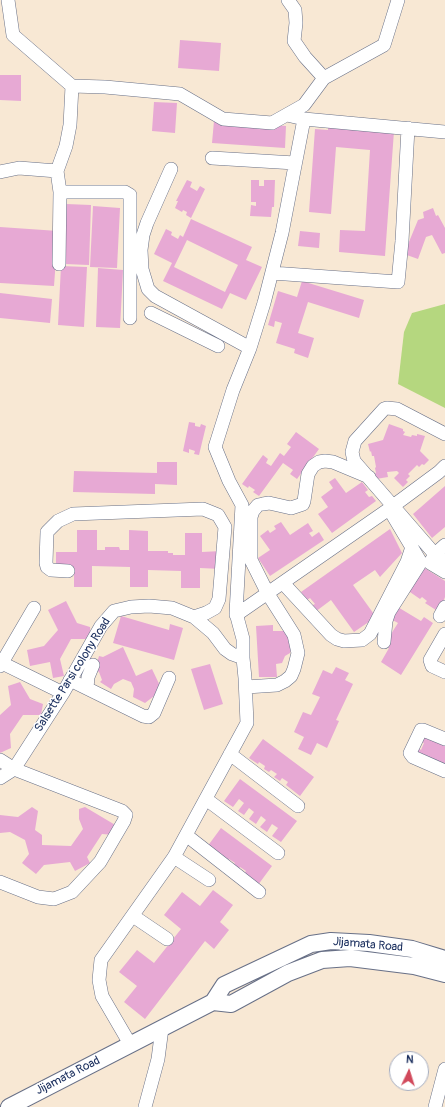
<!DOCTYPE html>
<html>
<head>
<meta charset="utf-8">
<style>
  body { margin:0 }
  #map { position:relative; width:445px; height:1107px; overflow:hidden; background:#f8e8d4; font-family:Pangolin,sans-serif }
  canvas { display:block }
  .north { position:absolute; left:389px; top:1051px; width:40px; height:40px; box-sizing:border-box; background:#fff; border:1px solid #a4acbf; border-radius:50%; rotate:4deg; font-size:11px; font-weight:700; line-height:16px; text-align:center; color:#1b2f5e }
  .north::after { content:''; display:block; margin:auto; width:14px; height:18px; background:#d1495b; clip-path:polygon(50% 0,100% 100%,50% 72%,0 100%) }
</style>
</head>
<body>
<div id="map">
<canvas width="445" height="1107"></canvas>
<div class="north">N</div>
</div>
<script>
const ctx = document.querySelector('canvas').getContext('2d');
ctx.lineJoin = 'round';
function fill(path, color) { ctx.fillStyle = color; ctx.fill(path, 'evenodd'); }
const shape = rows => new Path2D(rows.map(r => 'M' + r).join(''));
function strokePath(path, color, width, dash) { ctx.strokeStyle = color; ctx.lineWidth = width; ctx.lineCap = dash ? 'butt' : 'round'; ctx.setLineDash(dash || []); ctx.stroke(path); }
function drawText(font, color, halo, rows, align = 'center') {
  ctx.font = font + ' Pangolin,sans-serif'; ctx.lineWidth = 3; ctx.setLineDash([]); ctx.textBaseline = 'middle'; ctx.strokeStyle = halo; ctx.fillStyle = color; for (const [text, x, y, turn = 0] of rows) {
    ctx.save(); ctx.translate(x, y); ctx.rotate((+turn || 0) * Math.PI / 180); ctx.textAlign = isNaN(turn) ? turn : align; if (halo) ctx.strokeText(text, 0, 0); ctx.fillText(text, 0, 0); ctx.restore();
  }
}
fill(shape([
  [445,304,445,408,398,384,404,332,412,313]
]), '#b5d77f');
fill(shape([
  [180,40,221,43,219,71,178,68],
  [0,75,21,75,21,101,0,100],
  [154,102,177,103,175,133,152,131],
  [214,121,286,126,285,148,212,143],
  [328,126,394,131,385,256,339,252,340,230,365,231,370,150,336,147,331,214,309,212,315,129,328,130],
  [187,180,192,182,190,187,197,191,200,186,205,189,191,218,186,215,187,212,183,210,182,212,175,208,178,201,176,201],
  [251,180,259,180,259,186,264,186,264,180,275,180,274,207,272,207,271,217,250,216,251,205,256,206,256,202,251,202],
  [66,204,91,205,89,265,64,264],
  [93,206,120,208,117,268,90,267],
  [433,208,436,216,438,215,445,228,445,253,442,254,432,235,426,237,418,259,404,254,418,220,424,218,423,212],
  [191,219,252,247,246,260,262,267,246,300,230,293,222,309,163,281,172,263,154,254,166,229,172,232,171,235,178,239,180,235,183,237],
  [187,240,238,265,225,292,174,267],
  [0,227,58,231,54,286,0,283],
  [300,231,320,233,319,248,298,246],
  [61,266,87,267,84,327,58,325],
  [98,268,123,270,120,328,96,327],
  [302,281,364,300,359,318,308,302,298,333,314,338,308,358,294,353,295,349,276,343,282,323,275,321,274,327,268,325,278,291,297,297],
  [0,293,52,299,50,323,0,318],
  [189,422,195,423,195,426,200,427,201,424,206,426,199,455,194,454,195,451,189,449,189,453,183,451],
  [389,424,403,429,403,431,405,432,403,435,411,437,412,435,417,436,417,434,425,436,420,451,429,460,424,465,422,464,419,467,417,465,408,474,410,476,406,480,408,482,403,487,394,478,399,473,397,471,387,472,388,477,376,479,375,473,376,473,375,468,376,467,374,456,372,456,371,451,370,452,368,444,383,440],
  [296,432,319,449,297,479,290,474,293,470,283,463,259,496,253,492,255,490,249,486,248,488,242,484,263,455,268,459,266,463,271,466,280,453,284,456,291,447,287,444],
  [157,462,177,462,177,485,155,484,155,494,73,492,74,471,157,473],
  [335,478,346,493,362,482,368,490,365,492,369,497,372,496,376,501,332,533,318,514,328,507,321,497,333,488,329,482],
  [445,486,445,527,432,538,413,514],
  [281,522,290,535,308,523,313,531,309,533,312,537,319,532,324,540,270,576,258,558,270,550,260,536,268,530,270,533,276,529,274,526],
  [390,529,402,553,380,577,375,570,353,585,376,617,354,632,331,600,315,612,311,606,315,604,310,598,307,600,301,592],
  [77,530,97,530,97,550,105,550,105,547,119,547,120,550,129,550,129,530,148,531,148,551,168,551,168,553,173,553,173,555,185,555,185,533,202,533,202,552,221,551,221,569,200,568,200,588,181,588,181,571,148,570,148,587,130,587,130,567,92,566,92,587,74,587,74,567,56,567,56,552,77,552],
  [423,567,445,581,445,597,439,612,425,603,427,601,422,597,420,599,407,590],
  [66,601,77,623,90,627,91,639,71,639,60,659,64,676,53,678,50,662,30,666,27,650,44,646,58,630,48,610],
  [396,606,421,621,424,617,433,623,401,675,381,662,389,648,384,645,398,623,389,618],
  [121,616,169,630,170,624,183,628,174,660,113,643],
  [273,625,273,631,284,631,288,633,292,647,290,653,285,656,282,663,276,664,277,677,259,677,256,626],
  [123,647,136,676,152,669,162,690,145,703,133,697,134,689,131,682,123,679,114,684,111,689,100,682,102,680,99,672,95,670,99,656,103,657],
  [210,664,223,704,204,710,191,669],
  [336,667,349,673,345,680,353,684,336,720,339,721,327,748,317,743,311,755,298,749,304,737,294,732,303,712,311,715,320,697,312,694,323,670,332,674],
  [20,682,30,699,43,704,41,715,23,715,10,734,11,748,0,753,0,715,11,705,8,686],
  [425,734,445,740,445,767,416,753,418,748,421,750,424,743,421,742],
  [263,739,314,777,300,796,286,785,288,782,282,778,280,781,274,777,277,774,271,770,269,772,264,769,265,766,259,762,258,764,249,758],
  [240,779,297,821,281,842,272,836,278,828,272,824,267,832,260,827,266,820,261,816,256,824,249,819,254,812,249,808,244,815,238,811,244,803,239,799,233,807,224,801],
  [32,807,38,811,35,830,42,835,42,845,71,846,83,829,79,819,79,809,85,807,117,826,114,835,102,834,87,857,90,863,75,871,70,862,44,865,36,874,22,863,29,854,25,840,10,832,0,833,0,815,18,817],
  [221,828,272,866,258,885,244,874,246,871,240,867,238,870,232,866,235,863,229,859,227,862,222,858,223,856,217,851,216,854,207,847],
  [213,890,233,905,220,922,229,930,214,949,205,941,145,1019,124,1002,137,986,119,972,137,950,154,963,181,929,164,915,182,892,200,906]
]), '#e7a9d4');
const minor = shape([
  [8,0,13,35,72,86,105,87,180,94,223,119,272,123,304,105,324,78,384,45,398,0],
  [288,0,295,10,296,23,294,41,305,57,324,78],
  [304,119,445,132],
  [212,158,295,163],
  [171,169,147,223,143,235,141,250,142,269,148,289,155,296,250,348],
  [57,171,60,192,125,192,130,195,130,318],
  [0,172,19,168,57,171,66,146,70,125,72,86],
  [59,264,60,192],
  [272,273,398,282,402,241,408,128],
  [151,313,218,346],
  [445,434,397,409,387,408,384,409,355,441,352,452,354,461,432,551,445,561],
  [445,545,435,554,430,563,445,572],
  [68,571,51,570,47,567,46,563,47,532,58,521,73,514,203,509,218,515,225,527,219,599,215,608,206,613,194,617],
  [283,583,331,635,337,639,344,641,362,640,370,634,407,562,412,547],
  [236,615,389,509,439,472,445,466],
  [440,616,445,607],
  [445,634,430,660,432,666,445,672],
  [384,642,386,621,389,612,419,565,420,561,392,514],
  [2,663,63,693],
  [0,666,34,608],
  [70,680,143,716,149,717,154,713,169,678],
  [246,687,277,685,285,681,291,676,294,669,298,653,294,635,268,594,251,560,251,517,253,511,258,505,263,504,269,503,291,508,303,504,304,501,308,474,313,466,319,462,325,461,333,462,369,477],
  [87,688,88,677,93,665],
  [445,739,423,730,421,730,410,753,413,757,445,771],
  [230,754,298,806],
  [0,760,14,769,122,811,126,815,124,821,100,862,72,892,54,899,38,897,0,882],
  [0,778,14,769,63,693,101,626,114,611,131,607,149,606,172,608,194,617,213,633,225,649,232,654,243,658],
  [206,799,278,853],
  [186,835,259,892],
  [174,857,209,880],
  [133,916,167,939],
  [130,1044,102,996,99,980,101,960,174,857,247,723,245,678,243,658,243,639,236,613,242,505,229,481,215,447,233,390,250,348,264,303,282,233,304,119,287,115],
  [145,1107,158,1059,162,1028],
  [435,1107,445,1069]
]);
const tertiary = shape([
  [213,1002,231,1004,288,973,322,960,350,958,414,966,445,974],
  [9,1107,213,1002,224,985,311,944,331,941,369,943,412,949,445,959]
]);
strokePath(minor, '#687087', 14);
strokePath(tertiary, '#687087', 18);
strokePath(minor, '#fff', 13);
strokePath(tertiary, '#fff', 16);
drawText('12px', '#1b2f5e', '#fff', [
  ["Salsette Parsi colony Road",73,675,-58],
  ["Jijamata Road",368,945,5],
  ["Jijamata Road",68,1076,-27]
]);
</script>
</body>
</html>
